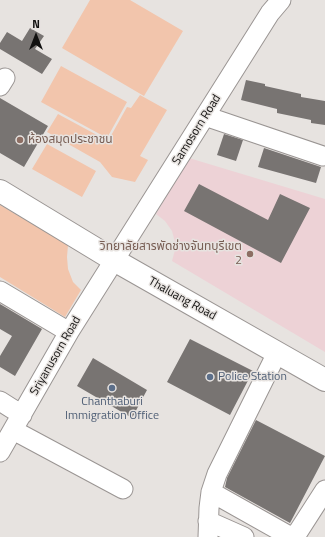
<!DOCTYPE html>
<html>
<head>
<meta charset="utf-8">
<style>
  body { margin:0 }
  #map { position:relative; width:325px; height:537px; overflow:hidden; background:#e7e3e0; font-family:"Titillium Web",sans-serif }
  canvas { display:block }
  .north { position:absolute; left:16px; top:16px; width:40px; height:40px; -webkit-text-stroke:3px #e7e3e0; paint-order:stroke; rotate:0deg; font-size:11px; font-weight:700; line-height:16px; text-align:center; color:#121110 }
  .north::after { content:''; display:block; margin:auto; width:14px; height:18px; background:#121110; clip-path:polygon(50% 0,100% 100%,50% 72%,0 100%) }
</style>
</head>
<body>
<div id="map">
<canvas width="325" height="537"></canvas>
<div class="north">N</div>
</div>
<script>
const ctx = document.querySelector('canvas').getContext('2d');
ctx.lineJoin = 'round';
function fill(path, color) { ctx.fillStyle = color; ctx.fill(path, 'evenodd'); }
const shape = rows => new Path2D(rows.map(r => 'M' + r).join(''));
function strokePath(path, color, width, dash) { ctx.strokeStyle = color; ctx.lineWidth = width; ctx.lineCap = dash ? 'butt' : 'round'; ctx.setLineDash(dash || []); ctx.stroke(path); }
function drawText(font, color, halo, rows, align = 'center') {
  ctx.font = font + ' "Titillium Web","Noto Sans Thai",sans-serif'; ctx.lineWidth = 3; ctx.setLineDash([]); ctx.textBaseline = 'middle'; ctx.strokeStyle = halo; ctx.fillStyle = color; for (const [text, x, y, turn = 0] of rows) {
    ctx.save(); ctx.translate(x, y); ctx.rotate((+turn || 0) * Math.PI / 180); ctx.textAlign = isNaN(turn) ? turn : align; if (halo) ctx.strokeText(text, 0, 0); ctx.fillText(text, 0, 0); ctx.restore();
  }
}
fill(shape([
  [189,158,325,199,325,352,172,261,176,246,172,231,165,221,156,214]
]), '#edd2d6');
fill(shape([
  [90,0,130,0,183,31,144,96,62,48],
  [61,66,127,102,107,138,41,102],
  [140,95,167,110,140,156,148,160,135,182,112,177,100,162,47,132,58,114,108,141,127,107,131,108],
  [47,144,96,171,82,197,32,169],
  [0,205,68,245,67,257,68,269,73,282,81,290,65,317,0,277]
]), '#f2c5ac');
fill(shape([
  [30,28,44,36,35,49,52,59,42,74,0,49,0,43,7,32,22,41],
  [246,80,265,84,265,86,301,94,301,97,325,101,325,125,311,123,311,120,277,113,277,109,241,100],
  [0,98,48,126,24,167,0,153],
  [224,134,243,140,236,161,217,155],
  [264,148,321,167,316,183,258,167],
  [199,184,268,220,280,194,310,208,281,263,184,211],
  [0,304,42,329,15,376,0,367,0,356,12,336,0,329],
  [190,339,253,371,230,415,167,382],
  [93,358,147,390,132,418,77,386],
  [256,420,325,456,290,523,225,487,227,478]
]), '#787472');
const minor = shape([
  [0,86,5,78],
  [205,116,323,156],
  [0,291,69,332],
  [0,401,22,415],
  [13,430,123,489],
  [0,452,69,332,270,13,281,0],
  [211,492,291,537],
  [208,521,244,537],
  [208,537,209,508,211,492,217,474,277,353],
  [291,537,298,532,325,490]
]);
const major = shape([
  [0,191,114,260,325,380]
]);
strokePath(minor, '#9a9593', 21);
strokePath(major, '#9a9593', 24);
strokePath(minor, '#fff', 19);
strokePath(major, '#fff', 22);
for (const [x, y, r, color] of [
  [20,140,4,"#8d6e63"],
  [250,254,4,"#8d6e63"],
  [210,377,4,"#5c6f8a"],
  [112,388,4,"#5c6f8a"]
]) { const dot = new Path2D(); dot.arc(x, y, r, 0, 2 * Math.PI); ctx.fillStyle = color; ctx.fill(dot); strokePath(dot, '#e7e3e0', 1.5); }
drawText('12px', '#121110', '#e7e3e0', [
  ["Samosorn Road",197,130,-58],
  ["Thaluang Road",182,299,29],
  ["Sriyanusorn Road",56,356,-60]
]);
drawText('12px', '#785e54', '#e7e3e0', [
  ["ห้องสมุดประชาชน",28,140],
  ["วิทยาลัยสารพัดช่างจันทบุรีเขต",242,247,"right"],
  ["2",242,261,"right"]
], 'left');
drawText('12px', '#4e5e75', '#e7e3e0', [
  ["Police Station",218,377],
  ["Chanthaburi",112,402,"center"],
  ["Immigration Office",112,416,"center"]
], 'left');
</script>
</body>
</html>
